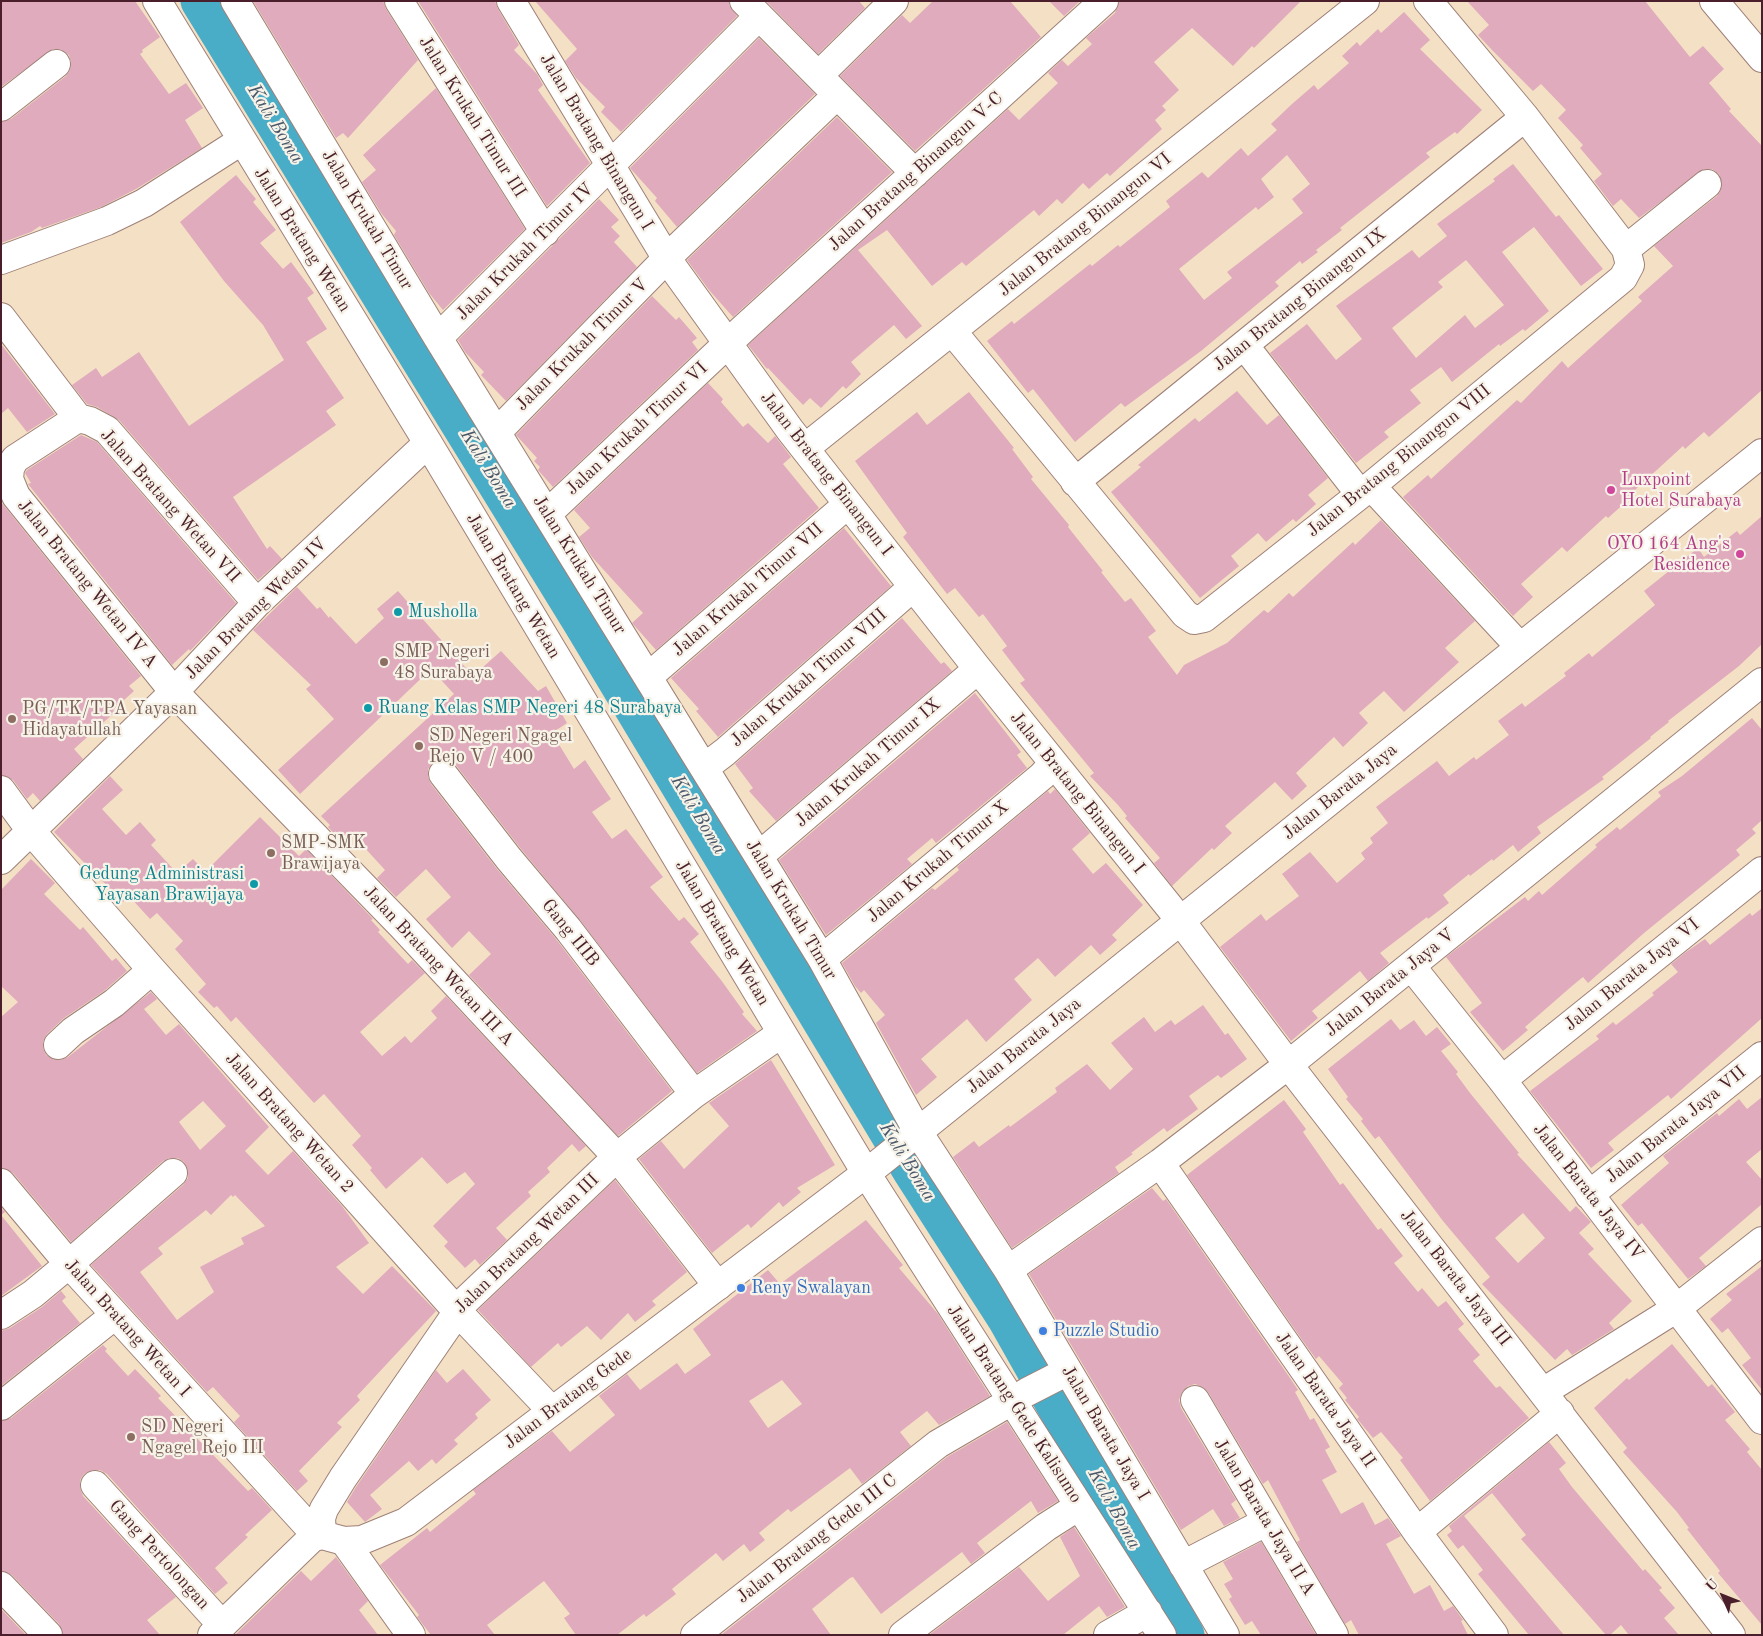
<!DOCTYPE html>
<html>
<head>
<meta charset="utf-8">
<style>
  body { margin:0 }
  #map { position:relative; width:1763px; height:1636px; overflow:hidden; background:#f4e0c5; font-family:"Old Standard TT",serif }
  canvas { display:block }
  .frame { position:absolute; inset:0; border:2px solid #4a1f2b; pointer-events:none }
  .north { position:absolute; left:1698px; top:1571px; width:50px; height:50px; -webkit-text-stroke:4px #f7f3e8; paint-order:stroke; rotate:314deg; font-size:14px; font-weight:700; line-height:20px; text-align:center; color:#4a1f2b }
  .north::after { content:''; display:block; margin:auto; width:18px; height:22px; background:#4a1f2b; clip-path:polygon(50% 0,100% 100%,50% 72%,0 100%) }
</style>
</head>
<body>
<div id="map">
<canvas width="1763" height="1636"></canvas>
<div class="frame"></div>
<div class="north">U</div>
</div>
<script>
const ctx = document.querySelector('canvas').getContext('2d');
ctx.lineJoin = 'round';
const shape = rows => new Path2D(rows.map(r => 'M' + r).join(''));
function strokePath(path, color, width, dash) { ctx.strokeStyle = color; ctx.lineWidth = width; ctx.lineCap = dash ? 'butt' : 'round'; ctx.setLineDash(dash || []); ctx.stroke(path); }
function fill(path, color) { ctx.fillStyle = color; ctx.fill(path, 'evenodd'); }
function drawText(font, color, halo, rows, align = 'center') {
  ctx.font = font + ' "Old Standard TT",serif'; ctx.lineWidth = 4.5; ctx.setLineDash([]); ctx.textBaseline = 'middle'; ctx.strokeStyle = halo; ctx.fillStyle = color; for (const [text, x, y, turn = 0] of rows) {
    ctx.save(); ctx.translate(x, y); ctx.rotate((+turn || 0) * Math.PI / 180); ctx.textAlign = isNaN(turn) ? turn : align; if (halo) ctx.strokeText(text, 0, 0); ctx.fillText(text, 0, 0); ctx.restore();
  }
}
strokePath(shape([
  [200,1,582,622,912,1171,1007,1319,1185,1635]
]), '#49adc8', 39);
fill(shape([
  [1,1,135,1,160,37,142,50,143,52,140,54,169,94,186,83,203,108,185,120,202,148,136,189,101,207,42,228,40,226,31,232,1,243,1,122,11,119,66,76,70,70,71,62,69,55,62,50,53,49,1,87],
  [253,1,383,1,386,9,418,60,348,138,343,133,336,138],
  [418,1,495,1,498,9,519,45,514,50,537,74,543,85,538,90,590,163,547,206],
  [535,1,729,1,729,5,737,16,621,132,601,112,605,107,576,78,565,61,577,49],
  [766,1,859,1,865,8,818,54],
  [933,1,1010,1,1041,37,915,151,840,76,902,15,910,23],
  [1049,1,1080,1,1064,16],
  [1119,1,1301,1,1254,48,1252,46,1233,66,1192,28,1154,62,1179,90,1162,106,1166,110,1155,120,1162,129,1110,176,1107,173,1089,189,1083,183,1062,204,1057,199,1039,216,1034,210,966,266,962,262,932,286,887,230,858,250,922,326,906,339,894,325,851,362,861,374,846,389,843,386,821,408,810,398,803,405,768,368,767,369,748,345,1008,109,1019,120,1058,83,1048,73,1062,60,1068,66,1092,44,1086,38,1115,13],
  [1467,1,1645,1,1690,57,1703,46,1724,69,1709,83,1731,109,1729,111,1762,146,1762,390,1709,437,1704,432,1685,449,1683,446,1635,490,1637,492,1608,518,1606,516,1567,552,1562,547,1521,584,1533,597,1513,616,1403,497,1428,475,1431,479,1517,400,1521,403,1562,361,1568,368,1642,301,1638,297,1673,266,1654,246,1717,196,1721,190,1722,182,1719,174,1712,169,1704,169,1639,218,1621,199,1613,206,1594,181,1602,174,1580,148,1583,145,1558,118,1566,110,1541,84,1533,91,1492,50,1478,35,1489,25],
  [1404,12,1430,40,1420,49,1482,110,1457,134,1455,132,1426,153,1430,157,1340,228,1342,230,1316,250,1318,252,1302,264,1300,261,1275,282,1279,286,1201,351,1125,407,1121,403,1075,442,1033,389,1028,393,987,341,1012,321,1014,324,1090,264,1092,266,1118,245,1120,247,1170,207,1166,201,1202,172,1208,178,1241,148,1248,156,1277,130,1271,124,1292,104,1314,85,1318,90,1349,63,1342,56,1357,42,1360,46,1378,29,1381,33],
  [1287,155,1310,184,1292,199,1303,213,1227,272,1232,278,1204,300,1179,269,1256,207,1258,210,1274,197,1261,179],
  [759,38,815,94,677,227,655,201,657,198,630,168],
  [436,88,525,229,443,310,429,293,394,235,396,231,381,213,362,182,376,170,363,155],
  [837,117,892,172,733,317,709,290,687,260],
  [1513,164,1556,217,1559,215,1603,269,1581,286,1534,227,1502,252,1549,311,1525,331,1523,329,1500,346,1499,344,1452,382,1441,367,1410,390,1421,403,1384,432,1389,437,1356,463,1270,353,1307,324,1336,360,1362,339,1336,306,1412,250,1419,258,1447,236,1437,224,1495,181,1493,179],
  [1466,260,1504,305,1475,328,1465,315,1416,358,1392,328,1443,287,1438,282],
  [236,175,256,199,253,202,276,230,260,243,283,269,291,262,314,293,307,298,327,329,306,342,344,398,326,411,336,425,233,497,267,549,270,546,282,559,258,580,119,420,97,407,87,404,72,385,96,368,102,377,139,352,189,426,284,360,263,325,224,281,180,222],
  [599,199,619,220,611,227,620,236,614,242,637,267,506,401,481,375,484,372,465,352,458,340],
  [652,296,676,320,679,317,697,338,692,342,698,350,553,487,538,470,540,467,534,461,537,458,516,435],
  [1,344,55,414,27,432,8,408,1,414],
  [708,383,723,399,721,402,743,427,748,423,768,443,775,436,791,457,783,464,819,508,656,650,632,623,643,613,592,557,579,537,590,528,574,510],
  [1237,391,1267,425,1279,415,1328,478,1308,495,1316,504,1296,522,1293,519,1266,542,1258,533,1231,556,1239,566,1200,598,1111,492,1141,467,1138,465,1195,418,1199,422],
  [969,392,1014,448,1012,449,1033,477,1031,479,1069,525,1068,527,1103,571,1101,572,1125,602,1131,598,1156,631,1148,637,1177,675,1184,665,1227,643,1264,610,1268,613,1289,593,1293,597,1353,542,1355,545,1381,520,1475,621,1445,648,1459,662,1404,712,1384,691,1359,713,1368,723,1343,747,1334,737,1296,773,1307,786,1292,800,1275,782,1225,826,1232,833,1214,850,1212,848,1172,886,1154,863,1160,858,1125,818,1127,816,1118,805,1090,776,1094,773,1020,683,1025,680,1002,650,1007,646,983,614,979,617,955,588,947,594,903,537,907,533,855,461,917,412,927,425],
  [81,435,97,442,236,603,190,651,189,649,172,665,28,484,31,483,25,473,27,470],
  [1,502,141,676,129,686,134,691,113,710,115,712,74,749,83,759,40,801,33,793,27,799,13,780,1,775],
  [1762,516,1762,644,1739,666,1668,721,1669,722,1650,737,1651,738,1602,777,1604,779,1537,827,1541,833,1518,852,1513,845,1493,861,1492,859,1470,876,1469,874,1443,895,1449,903,1428,919,1427,917,1380,953,1389,963,1368,981,1360,971,1312,1011,1318,1018,1291,1041,1220,947,1261,914,1266,921,1299,896,1282,874,1310,852,1337,883,1365,859,1361,853,1373,843,1370,838,1388,823,1376,807,1437,761,1449,776,1474,757,1476,760,1509,735,1498,721,1522,703,1525,707,1566,676,1564,673,1589,653,1592,657,1655,605,1644,591,1698,548,1704,557,1737,531,1740,535],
  [844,528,891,586,718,737,696,711,699,709,671,678],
  [297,587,317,609,320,607,329,618,330,616,356,644,384,618,377,609,398,591,473,676,501,651,538,691,546,686,567,723,552,733,574,769,585,760,611,799,592,812,612,839,626,829,663,877,650,887,679,921,684,917,699,934,690,942,721,980,744,1012,742,1014,757,1031,697,1073,580,920,521,849,455,764,448,759,441,759,434,761,428,769,428,777,431,784,497,869,556,939,672,1091,618,1136,469,975,491,954,469,931,452,948,426,919,451,897,426,869,396,897,377,878,385,870,353,835,344,844,328,827,330,825,321,816,454,694,431,669,300,794,278,770,334,719,306,689,311,685,253,630],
  [902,618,941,664,944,662,952,671,776,821,749,791,753,788,735,764],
  [975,693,1021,752,1017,755,1027,768,936,843,932,838,907,859,912,864,826,935,779,860],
  [1752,718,1762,730,1762,820,1752,829,1756,833,1736,850,1740,855,1644,933,1588,983,1583,977,1572,986,1525,1027,1528,1030,1503,1051,1470,1012,1482,1003,1446,957,1525,897,1528,901,1539,891,1542,895,1597,847,1595,845,1617,827,1620,830,1661,796,1658,792,1682,776],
  [110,776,123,790,102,809,126,835,140,822,156,840,151,845,177,873,193,859,205,872,260,817,299,856,306,849,373,919,371,920,380,930,378,932,408,964,412,960,425,973,360,1032,382,1056,405,1036,411,1043,437,1018,431,1011,446,996,586,1146,579,1152,572,1144,547,1168,550,1172,528,1192,531,1196,496,1228,507,1240,480,1265,475,1259,465,1268,444,1246,448,1242,433,1226,475,1184,465,1172,447,1184,422,1157,386,1189,370,1170,372,1168,352,1145,361,1136,324,1094,314,1103,236,1017,231,1022,217,1006,214,1008,198,992,206,984,175,949,183,941,157,913,150,919,129,896,123,902,54,832],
  [1055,789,1090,833,1072,849,1093,874,1106,863,1143,905,1112,935,1117,940,1100,955,1091,945,1055,977,1038,958,1014,979,1032,1000,986,1042,967,1019,921,1059,937,1077,916,1095,876,1023,885,1015,864,990,861,993,855,986,842,963,932,888,935,890,959,870,957,867,1048,791,1050,794],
  [31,859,55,883,44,894,80,930,83,927,112,961,116,958,127,971,104,991,64,1018,47,1034,43,1041,43,1048,46,1055,54,1060,61,1060,68,1057,151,992,157,999,144,1009,166,1035,179,1024,269,1127,245,1151,268,1175,293,1151,342,1206,369,1243,336,1267,363,1294,392,1266,436,1311,357,1396,360,1400,337,1423,342,1427,299,1471,308,1481,297,1491,234,1422,240,1416,213,1387,207,1392,91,1265,183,1185,188,1178,188,1170,184,1162,178,1158,170,1158,163,1161,71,1242,13,1173,1,1168,1,1017,18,1002,1,986,1,890],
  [203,1101,226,1126,200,1150,179,1122],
  [231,1195,233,1197,235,1195,265,1226,241,1238,244,1244,200,1267,214,1292,177,1320,140,1272,163,1254,158,1248,206,1210,211,1215],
  [1762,908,1762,1018,1671,1099,1668,1095,1608,1143,1614,1150,1591,1168,1530,1091,1599,1039,1596,1036,1613,1022,1616,1025,1654,995,1652,993,1678,972,1671,964,1686,952,1705,939,1710,945,1750,913,1752,916],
  [1203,1005,1225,1035,1228,1033,1247,1059,1221,1078,1218,1075,1189,1096,1198,1109,1167,1132,1164,1128,1131,1153,1133,1154,1115,1167,1119,1173,1012,1248,953,1157,974,1141,979,1147,1009,1125,1010,1127,1057,1092,1055,1088,1087,1064,1110,1090,1133,1069,1111,1043,1144,1017,1155,1032,1171,1020,1175,1025],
  [1391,1019,1400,1030,1414,1020,1426,1036,1437,1027,1451,1044,1441,1051,1458,1072,1456,1074,1470,1093,1519,1153,1517,1154,1570,1212,1576,1206,1591,1222,1579,1233,1594,1249,1588,1254,1632,1301,1609,1323,1614,1329,1572,1355,1567,1349,1555,1360,1482,1284,1490,1277,1443,1221,1379,1136,1375,1139,1361,1121,1363,1119,1346,1099,1348,1097,1328,1069],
  [1523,1213,1545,1238,1518,1263,1495,1238],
  [771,1060,835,1165,797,1188,801,1192,783,1207,779,1202,751,1228,748,1224,712,1253,639,1159,661,1141,684,1169,729,1126,709,1103],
  [1762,1097,1762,1149,1746,1162,1762,1180,1762,1204,1699,1258,1706,1266,1688,1279,1642,1223,1638,1226,1621,1205,1669,1163,1663,1156,1717,1113,1719,1116,1739,1099,1747,1109],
  [1284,1100,1306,1129,1303,1132,1340,1185,1343,1183,1378,1230,1381,1228,1403,1256,1394,1263,1418,1292,1422,1288,1438,1307,1446,1301,1464,1324,1458,1329,1480,1355,1473,1361,1496,1388,1500,1386,1529,1418,1430,1501,1400,1460,1403,1458,1381,1432,1373,1438,1359,1421,1357,1419,1359,1417,1345,1400,1347,1398,1339,1388,1343,1384,1319,1356,1316,1359,1305,1344,1187,1175],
  [615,1180,687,1272,652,1301,656,1305,635,1322,628,1313,601,1340,587,1326,561,1347,558,1343,531,1367,478,1310],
  [1152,1188,1163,1201,1166,1199,1290,1378,1298,1390,1295,1392,1310,1420,1314,1418,1330,1447,1325,1450,1337,1472,1322,1480,1341,1514,1363,1502,1375,1525,1388,1518,1401,1536,1386,1544,1414,1594,1430,1585,1444,1611,1453,1606,1463,1620,1461,1621,1468,1635,1359,1635,1351,1620,1345,1624,1297,1542,1300,1540,1268,1480,1263,1484,1208,1392,1203,1387,1195,1384,1188,1386,1182,1392,1179,1400,1181,1408,1236,1500,1231,1504,1240,1518,1224,1526,1213,1509,1181,1530,1029,1274],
  [1,1208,5,1212,1,1215,42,1266,1,1296],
  [866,1220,903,1265,899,1268,938,1314,990,1396,939,1425,927,1411,900,1432,911,1446,862,1484,850,1468,791,1512,788,1509,759,1533,765,1540,750,1552,744,1544,723,1561,716,1553,672,1589,676,1594,646,1617,644,1614,617,1635,576,1635,564,1618,570,1614,544,1581,487,1625,495,1635,431,1635,417,1617,419,1615,380,1565,427,1528,430,1532,476,1494,473,1490,552,1431,570,1452,615,1415,599,1396,627,1374,640,1390,677,1363,685,1374,711,1355,693,1329,768,1270,780,1284],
  [782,1380,802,1404,768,1428,749,1401],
  [1762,1266,1762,1390,1742,1365,1751,1358,1728,1328,1722,1333,1710,1319,1732,1300,1726,1294],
  [61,1291,66,1297,62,1301,80,1323,1,1386,1,1331,10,1328,42,1307],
  [1672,1344,1708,1387,1712,1384,1735,1412,1725,1420,1750,1449,1747,1452,1762,1470,1762,1625,1718,1573,1720,1571,1687,1529,1689,1528,1677,1512,1623,1452,1627,1448,1594,1408,1627,1378,1629,1380],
  [103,1345,107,1349,105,1351,128,1376,135,1369,161,1396,158,1398,248,1491,252,1488,272,1510,245,1535,248,1537,215,1568,228,1583,215,1594,107,1474,100,1470,92,1470,84,1474,80,1480,80,1488,83,1496,176,1597,147,1620,160,1635,63,1635,59,1624,12,1575,1,1571,1,1421,11,1418],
  [463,1369,491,1400,475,1414,478,1418,454,1440,458,1444,436,1464,432,1459,418,1471,409,1461,370,1495,382,1509,365,1522,347,1502,356,1487,436,1370,447,1383],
  [1007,1422,1058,1501,1038,1513,1031,1501,977,1543,985,1553,971,1564,962,1552,881,1614,853,1577,850,1578,812,1609,831,1635,721,1635,947,1457],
  [1549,1442,1566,1463,1559,1469,1572,1487,1643,1571,1645,1569,1662,1588,1659,1590,1675,1608,1664,1618,1679,1635,1629,1635,1621,1625,1610,1635,1606,1635,1521,1539,1526,1535,1492,1493,1464,1516,1564,1635,1529,1635,1478,1574,1483,1570,1463,1545,1458,1549,1447,1535,1452,1531,1449,1526],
  [1074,1527,1125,1607,1107,1617,1099,1606,1063,1635,929,1635,1019,1567,1048,1601,1080,1576,1060,1537],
  [1261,1542,1263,1545,1316,1635,1261,1635,1252,1621,1245,1625,1229,1599,1232,1597,1224,1584,1233,1579,1223,1562],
  [336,1557,368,1601,359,1610,378,1635,235,1635,301,1571,311,1581],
  [1,1609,26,1635,1,1635]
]), '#e0abbc');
const minor = shape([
  [157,1,428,443,866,1173,1162,1635],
  [235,1,438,338,822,959,918,1132,1008,1270,1225,1635],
  [399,1,545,232],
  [511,1,667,259,790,430,978,669,1180,920,1294,1072,1731,1635],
  [744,1,915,173],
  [1714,1,1762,58],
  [819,75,894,1],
  [1,107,56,64],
  [1626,249,1707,184],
  [1,260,107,221,144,203,241,141],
  [1,317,78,418],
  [952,331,1185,614,1194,620,1204,618,1371,486,1623,278,1630,265,1626,249,1525,117,1428,1],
  [438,338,759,16],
  [1244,345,1360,494],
  [78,418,15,459,10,468,9,479,16,496,174,692,401,925,617,1157,718,1286],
  [78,418,90,421,107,430,257,603],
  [497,432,676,249,837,95],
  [805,448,1365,1],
  [1075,482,1525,117],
  [1371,486,1520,647],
  [547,514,743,329,1104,1],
  [648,677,848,504],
  [704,768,725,752,913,587],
  [443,774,509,859,568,929,694,1094],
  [1,790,31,831,152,970,457,1311,552,1411],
  [759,856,978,669],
  [1,860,174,692,257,603,428,443],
  [822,959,1042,776,1053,764],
  [1411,966,1502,1080,1762,1420],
  [58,1045,73,1031,114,1003,152,970],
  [1502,1080,1762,871],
  [1160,1163,1417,1532,1494,1635],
  [1,1183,69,1264,317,1536],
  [1589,1195,1762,1056],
  [1008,1270,1160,1163,1288,1065,1762,682],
  [1,1315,33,1294,69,1264,173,1173],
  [1543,1392,1677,1308,1762,1241],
  [1195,1400,1334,1635],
  [1,1406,115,1315],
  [95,1485,222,1625],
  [1417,1532,1560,1413],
  [322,1535,321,1518,324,1509,343,1478,465,1301,617,1157,694,1094,782,1033],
  [344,1541,411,1635],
  [1183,1565,1266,1522],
  [1,1586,48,1635],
  [695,1635,938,1444,1027,1392,1068,1371],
  [903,1635,1046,1527,1079,1506],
  [1108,1635,1148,1612]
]);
const major = shape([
  [212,1635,313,1537,322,1535,344,1541,362,1540,406,1522,873,1168,1762,453]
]);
strokePath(minor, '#9f8078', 30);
strokePath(major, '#9f8078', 30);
strokePath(minor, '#fff', 28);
strokePath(major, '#fff', 28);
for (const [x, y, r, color] of [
  [1611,490,5,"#d1479c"],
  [1740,554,5,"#d1479c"],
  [398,612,5,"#0f9aa8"],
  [384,662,5,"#8d6e63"],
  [368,708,5,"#0f9aa8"],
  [12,719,5,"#8d6e63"],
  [419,746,5,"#8d6e63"],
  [271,853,5,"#8d6e63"],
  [254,884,5,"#0f9aa8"],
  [741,1288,5,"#3f7fe0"],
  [1043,1331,5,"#3f7fe0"],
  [131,1437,5,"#8d6e63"]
]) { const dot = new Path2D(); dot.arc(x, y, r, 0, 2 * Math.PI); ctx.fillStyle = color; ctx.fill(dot); strokePath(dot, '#f7f3e8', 2); }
drawText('18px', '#4a1f2b', '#f7f3e8', [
  ["Jalan Krukah Timur III",472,117,58],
  ["Jalan Bratang Binangun I",596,142,59],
  ["Jalan Bratang Binangun V-C",916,172,-42],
  ["Jalan Krukah Timur",367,220,59],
  ["Jalan Bratang Binangun VI",1085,225,-39],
  ["Jalan Bratang Wetan",302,240,58],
  ["Jalan Krukah Timur IV",525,252,-45],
  ["Jalan Bratang Binangun IX",1300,300,-39],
  ["Jalan Krukah Timur V",582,345,-45],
  ["Jalan Krukah Timur VI",637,429,-43],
  ["Jalan Bratang Binangun VIII",1399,461,-39],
  ["Jalan Bratang Binangun I",826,474,52],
  ["Jalan Bratang Wetan VII",170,506,48],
  ["Jalan Krukah Timur",579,565,58],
  ["Jalan Bratang Wetan IV A",87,584,51],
  ["Jalan Bratang Wetan",513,586,59],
  ["Jalan Krukah Timur VII",748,590,-41],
  ["Jalan Bratang Wetan IV",256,609,-45],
  ["Jalan Krukah Timur VIII",809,678,-41],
  ["Jalan Krukah Timur IX",868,763,-41],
  ["Jalan Barata Jaya",1340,792,-39],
  ["Jalan Bratang Binangun I",1077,793,51],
  ["Jalan Krukah Timur X",938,862,-40],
  ["Jalan Krukah Timur",791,910,59],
  ["Gang IIIB",570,933,51],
  ["Jalan Bratang Wetan",722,933,59],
  ["Jalan Bratang Wetan III A",438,966,47],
  ["Jalan Barata Jaya VI",1632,975,-39],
  ["Jalan Barata Jaya V",1390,983,-39],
  ["Jalan Barata Jaya",1024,1046,-39],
  ["Jalan Bratang Wetan 2",289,1123,48],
  ["Jalan Barata Jaya VII",1676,1125,-39],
  ["Jalan Barata Jaya IV",1588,1192,52],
  ["Jalan Bratang Wetan III",527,1244,-44],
  ["Jalan Barata Jaya III",1455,1278,52],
  ["Jalan Bratang Wetan I",127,1328,48],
  ["Jalan Bratang Gede",568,1399,-37],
  ["Jalan Barata Jaya II",1325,1400,55],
  ["Jalan Bratang Gede Kalisumo",1014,1404,57],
  ["Jalan Barata Jaya I",1105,1433,59],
  ["Jalan Barata Jaya II A",1264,1517,59],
  ["Jalan Bratang Gede III C",817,1539,-38],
  ["Gang Pertolongan",159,1555,48]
]);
drawText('18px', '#b23c85', '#f7f3e8', [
  ["Luxpoint",1621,480],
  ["Hotel Surabaya",1621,501],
  ["OYO 164 Ang's",1730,544,"right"],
  ["Residence",1730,565,"right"]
], 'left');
drawText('18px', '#0d838f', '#f7f3e8', [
  ["Musholla",408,612],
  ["Ruang Kelas SMP Negeri 48 Surabaya",378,708],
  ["Gedung Administrasi",244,874,"right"],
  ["Yayasan Brawijaya",244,895,"right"]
], 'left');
drawText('18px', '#785e54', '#f7f3e8', [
  ["SMP Negeri",394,652],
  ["48 Surabaya",394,673],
  ["PG/TK/TPA Yayasan",22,709],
  ["Hidayatullah",22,730],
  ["SD Negeri Ngagel",429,736],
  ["Rejo V / 400",429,757],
  ["SMP-SMK",281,843],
  ["Brawijaya",281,864],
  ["SD Negeri",141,1427],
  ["Ngagel Rejo III",141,1448]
], 'left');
drawText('18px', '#366cbe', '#f7f3e8', [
  ["Reny Swalayan",751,1288],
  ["Puzzle Studio",1053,1331]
], 'left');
drawText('italic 19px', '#4a586a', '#f7f3e8', [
  ["Kali Boma",275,124,58],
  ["Kali Boma",488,469,58],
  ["Kali Boma",698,815,59],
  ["Kali Boma",907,1162,58],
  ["Kali Boma",1114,1509,61]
]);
</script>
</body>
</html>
